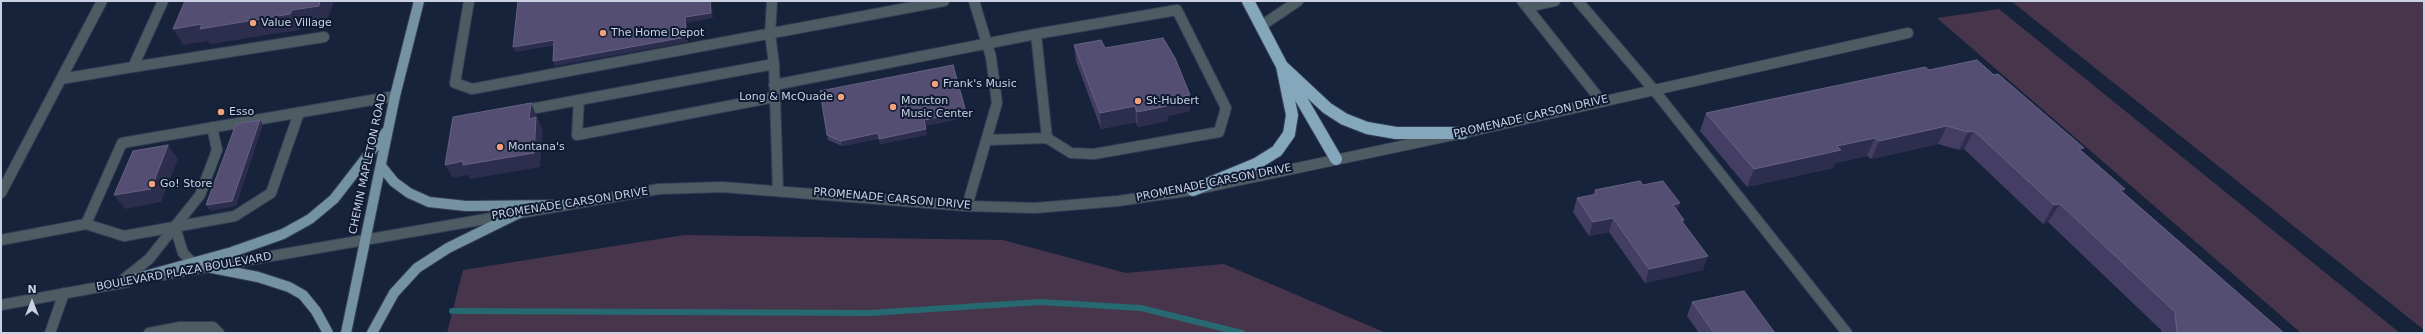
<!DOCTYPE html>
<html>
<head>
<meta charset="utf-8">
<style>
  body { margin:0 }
  #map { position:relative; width:2425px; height:334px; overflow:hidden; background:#17233b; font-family:"DejaVu Sans",sans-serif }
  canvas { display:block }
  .frame { position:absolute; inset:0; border:2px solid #c9d1e2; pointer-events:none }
  .north { position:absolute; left:12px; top:282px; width:40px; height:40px; -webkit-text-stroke:3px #0e1a31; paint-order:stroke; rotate:0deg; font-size:11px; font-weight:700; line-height:16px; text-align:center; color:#c9d1e2 }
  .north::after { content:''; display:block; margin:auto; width:14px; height:18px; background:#c9d1e2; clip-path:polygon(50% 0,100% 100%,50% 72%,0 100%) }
</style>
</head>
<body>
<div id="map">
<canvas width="2425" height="334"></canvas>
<div class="frame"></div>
<div class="north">N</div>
</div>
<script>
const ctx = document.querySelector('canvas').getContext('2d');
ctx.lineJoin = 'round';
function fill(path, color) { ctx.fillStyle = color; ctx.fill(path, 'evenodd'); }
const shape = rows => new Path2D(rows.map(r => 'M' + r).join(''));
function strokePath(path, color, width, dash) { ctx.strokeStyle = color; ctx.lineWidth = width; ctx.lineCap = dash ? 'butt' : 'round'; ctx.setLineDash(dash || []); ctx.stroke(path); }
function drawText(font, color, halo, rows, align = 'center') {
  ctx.font = font + ' "DejaVu Sans",sans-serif'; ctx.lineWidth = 4; ctx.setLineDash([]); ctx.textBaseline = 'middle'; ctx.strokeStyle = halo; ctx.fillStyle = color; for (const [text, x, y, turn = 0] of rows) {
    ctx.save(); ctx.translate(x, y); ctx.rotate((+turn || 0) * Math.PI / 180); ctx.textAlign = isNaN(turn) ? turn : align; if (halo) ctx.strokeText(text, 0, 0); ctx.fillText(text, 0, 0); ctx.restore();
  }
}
fill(shape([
  [2011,1,2424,1,2424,330],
  [1999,9,2400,333,2301,333,1937,18],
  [684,235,1003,240,1126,273,1224,264,1386,333,447,333,463,270]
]), '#47354c');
strokePath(shape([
  [452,311,871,313,1040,302,1141,308,1242,333]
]), '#266971', 6);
const minor = shape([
  [469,1,455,83,472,89,944,1],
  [772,1,770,34,774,64,778,190],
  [1522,1,1602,102],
  [1578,1,1654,90,1847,333],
  [1527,7,1555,1],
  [1177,10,1226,108,1219,132,1094,154,1071,153,1047,138,1036,34,1177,10],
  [1261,26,1298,1],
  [774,64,579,100,577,135,775,97],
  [133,67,324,37],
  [61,79,133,67,163,1],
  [774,85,1036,34],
  [520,111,579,100],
  [987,140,1047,138],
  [1,193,102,1],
  [967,206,997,103,991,57,974,1],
  [86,224,124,236,235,216,271,193,299,113],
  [175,227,183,253,193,263],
  [1,240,86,224,122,143,395,96],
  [162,275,659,189,722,187,967,206,1035,208,1118,201,1193,190,1463,133,1908,33],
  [119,283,149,259,200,195,217,150,212,127],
  [1,305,127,282],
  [50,333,64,293],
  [149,333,180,327,213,327,219,333]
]);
const major = shape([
  [381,166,394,182,409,193,429,202,466,206,562,205],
  [207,267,258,277,289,287,303,295,316,311,328,333],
  [119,283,232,252,283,234,310,219,334,199,386,132],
  [346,333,395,96,419,1],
  [372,333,394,293,417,268,448,248,521,212]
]);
const highway = shape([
  [1248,1,1282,66,1336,159],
  [1282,66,1327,108,1344,119,1367,128,1396,133,1463,133],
  [1193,190,1256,164,1277,151,1289,134,1292,115,1282,66]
]);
strokePath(minor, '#333f56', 12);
strokePath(major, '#333f56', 12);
strokePath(highway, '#333f56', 14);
strokePath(minor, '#4d5b63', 10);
strokePath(major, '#7592a3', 10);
strokePath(highway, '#84a7bc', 12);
fill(shape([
  [1074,45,1105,48,1190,111,1167,116,1168,121,1138,127,1136,122,1101,129,1076,61],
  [1929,70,2082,151,2125,189,2123,192,2284,333,2161,333,2161,330,2048,222,2043,224,1964,149,1959,150,1938,144,1871,159,1867,156,1835,163,1833,168,1747,187,1700,131,1706,113],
  [966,112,967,117,925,126,927,135,880,144,879,139,842,146,828,140,827,135],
  [1643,185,1677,211,1684,220,1683,223,1703,270,1645,283,1609,232,1589,236,1573,212,1577,198,1593,195,1595,190],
  [1692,302,1775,333,1699,333,1687,316]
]), '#453e64');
fill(shape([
  [320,1,334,1,327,21,301,25,299,30,211,44,208,41,183,45,173,29,292,10],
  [710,1,711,1,713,18,687,23,688,42,555,66,553,61],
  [554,40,557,45,516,52,513,47],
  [1190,95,1190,111,1167,116,1168,121,1138,127,1137,112,1164,100],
  [531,103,543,131,540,167,470,179,468,175,453,178,445,165,529,119],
  [1135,106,1136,122,1101,129,1100,113],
  [966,112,967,117,925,126,924,120],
  [260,120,263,125,236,206,210,211,206,205],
  [1947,126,1938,144,1871,159,1879,141],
  [926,129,927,135,880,144,879,139,842,146,841,141,878,133],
  [1974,131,1964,149,1959,150,1968,132],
  [1875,138,1867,156,1835,163,1833,168,1747,187,1754,169,1837,146],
  [168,145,178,159,161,202,125,209,114,195],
  [2125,189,2113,207,2120,190],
  [1680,203,1675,217,1673,205],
  [2060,204,2048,222,2043,224,2054,205],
  [1613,218,1609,232,1589,236,1593,222],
  [1708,256,1703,270,1645,283,1649,269]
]), '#2d2d4e');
const building = shape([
  [185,1,320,1,319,6,292,10,290,14,200,29,202,24,173,29,185,1],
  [518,1,710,1,711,13,685,17,686,37,553,61,554,40,513,47,518,1],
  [1163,38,1175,58,1190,95,1164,100,1167,106,1137,112,1135,106,1100,113,1074,45,1101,40,1105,48,1163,38],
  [1977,60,1994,75,1998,74,2084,148,2079,149,2125,189,2120,190,2284,333,2177,333,2175,312,2060,204,2054,205,1974,131,1968,132,1947,126,1879,141,1875,138,1837,146,1841,150,1754,169,1706,113,1925,67,1929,70,1977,60],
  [953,65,966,112,924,120,926,129,879,139,878,133,841,141,827,135,820,91,953,65],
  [531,103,529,119,536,117,534,153,463,165,463,161,445,165,453,117,531,103],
  [260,120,232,201,206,205,236,124,260,120],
  [168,145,151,189,114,195,133,151,168,145],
  [1640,181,1643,185,1663,181,1680,203,1673,205,1684,220,1681,220,1708,256,1649,269,1613,218,1593,222,1577,198,1597,194,1595,190,1640,181],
  [1744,291,1775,333,1714,333,1692,302,1744,291]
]);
fill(building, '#534e72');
strokePath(building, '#666284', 1);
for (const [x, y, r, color] of [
  [253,23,4,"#f1a17c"],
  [603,33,4,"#f1a17c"],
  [935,84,4,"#f1a17c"],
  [841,97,4,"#f1a17c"],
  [1138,101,4,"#f1a17c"],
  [893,107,4,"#f1a17c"],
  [221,112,4,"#f1a17c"],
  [500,147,4,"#f1a17c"],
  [152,184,4,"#f1a17c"]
]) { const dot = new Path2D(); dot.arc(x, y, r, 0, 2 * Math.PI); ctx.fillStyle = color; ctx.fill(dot); strokePath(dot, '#0e1a31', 1.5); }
drawText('11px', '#c9d1e2', '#0e1a31', [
  ["Value Village",261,23],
  ["The Home Depot",611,33],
  ["Frank's Music",943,84],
  ["Long & McQuade",833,97,"right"],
  ["Moncton",901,101],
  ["Music Center",901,114],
  ["St-Hubert",1146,101],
  ["Esso",229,112],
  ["Montana's",508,147],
  ["Go! Store",160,184]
], 'left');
drawText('11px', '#c9d1e2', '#0e1a31', [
  ["PROMENADE CARSON DRIVE",1531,117,-13],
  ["CHEMIN MAPLETON ROAD",368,164,-78],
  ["PROMENADE CARSON DRIVE",1214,183,-11],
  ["PROMENADE CARSON DRIVE",892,199,5],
  ["PROMENADE CARSON DRIVE",570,204,-9],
  ["BOULEVARD PLAZA BOULEVARD",184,272,-10]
]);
</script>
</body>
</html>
